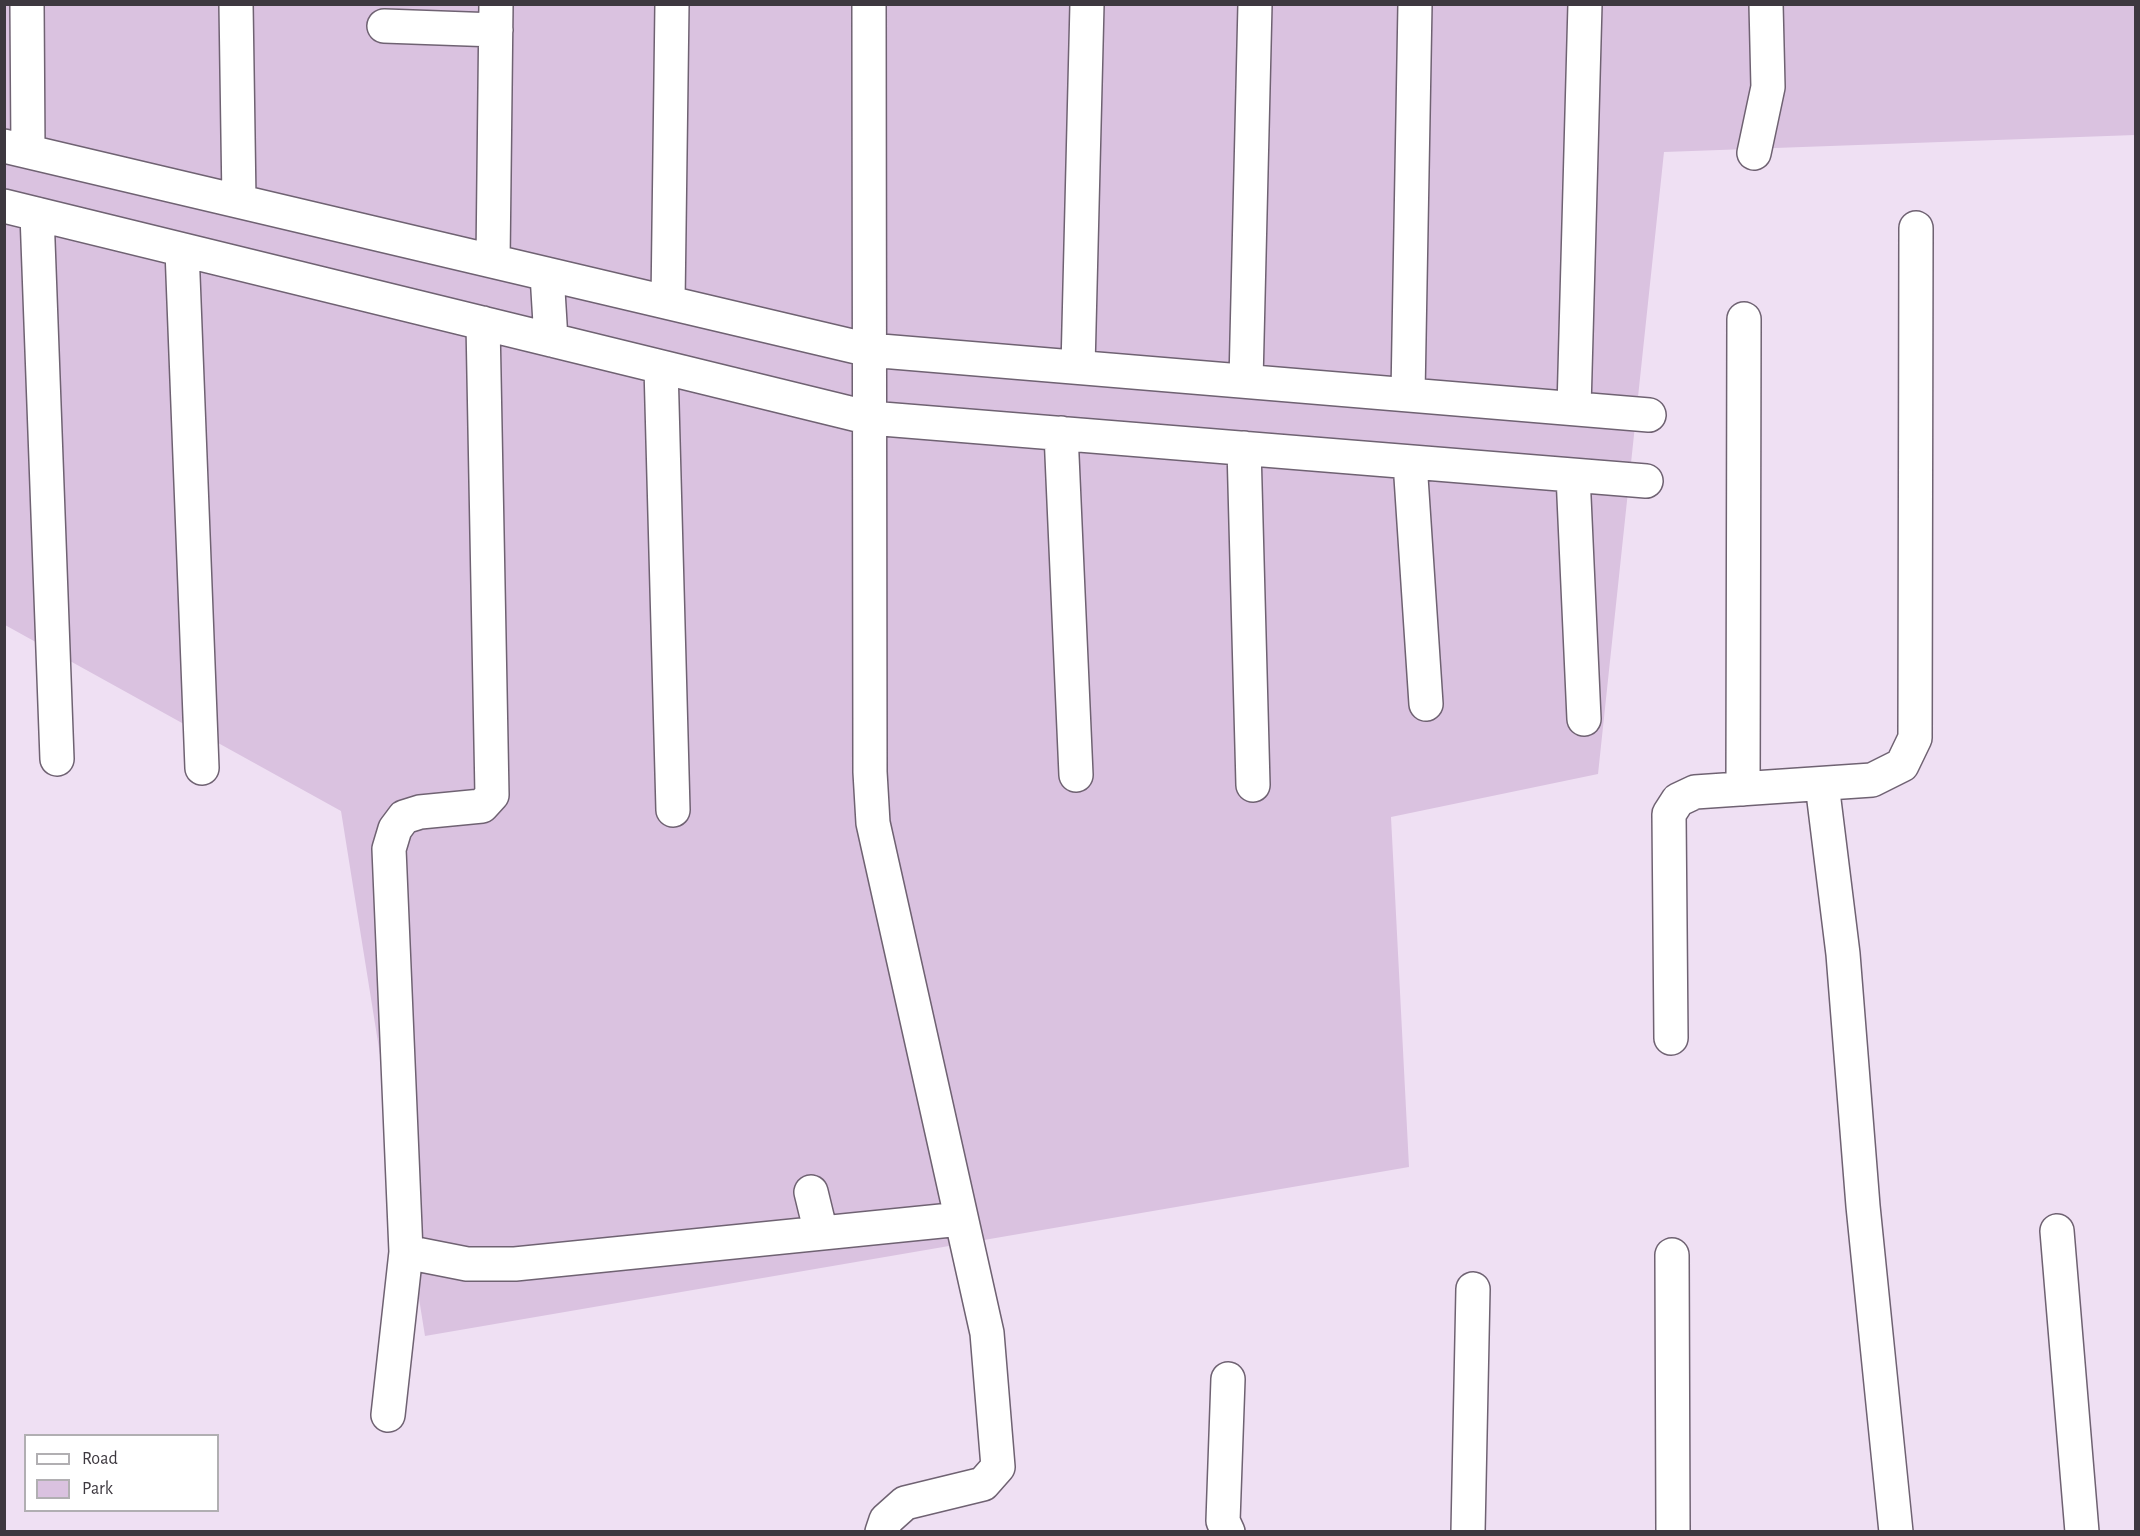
<!DOCTYPE html>
<html>
<head>
<meta charset="utf-8">
<style>
  body { margin:0 }
  #map { position:relative; width:2140px; height:1536px; overflow:hidden; background:#efe0f3; font-family:"Alegreya Sans",sans-serif }
  canvas { display:block }
  .frame { position:absolute; inset:0; border:6px solid #3d383f; pointer-events:none }
  .legend { position:absolute; left:24px; top:1434px; width:195px; height:78px; box-sizing:border-box; background:#fff; border:2px solid #b1afb2; margin:0; padding:8px 10px; list-style:none; font-size:18px; color:#3d383f }
  .legend li { display:flex; align-items:center; gap:12px; height:30px }
  .legend b { width:30px; border:2px solid #b1afb2 }
</style>
</head>
<body>
<div id="map">
<canvas width="2140" height="1536"></canvas>
<div class="frame"></div>
<ul class="legend">
<li><b style="height:8px;background:#fff"></b>Road</li>
<li><b style="height:16px;background:#dac2e0"></b>Park</li>
</ul>
</div>
<script>
const ctx = document.querySelector('canvas').getContext('2d');
ctx.lineJoin = 'round';
function fill(path, color) { ctx.fillStyle = color; ctx.fill(path, 'evenodd'); }
const shape = rows => new Path2D(rows.map(r => 'M' + r).join(''));
function strokePath(path, color, width, dash) { ctx.strokeStyle = color; ctx.lineWidth = width; ctx.lineCap = dash ? 'butt' : 'round'; ctx.setLineDash(dash || []); ctx.stroke(path); }
fill(shape([
  [5,5,2135,5,2135,135,1664,152,1598,774,1391,817,1409,1167,425,1336,341,811,5,625]
]), '#dac2e0');
const minor = shape([
  [27,4,28,151],
  [236,4,239,201],
  [869,4,870,772,873,823,987,1333,998,1467,983,1484,905,1503,886,1520,882,1532],
  [384,26,496,30],
  [4,146,869,350,1649,415],
  [1754,153,1768,87,1766,4],
  [4,206,870,418,1646,481],
  [37,214,57,759],
  [182,250,202,768],
  [493,261,496,4],
  [547,274,551,340],
  [668,302,672,4],
  [661,367,673,810],
  [1078,367,1087,4],
  [1246,381,1255,4],
  [1408,394,1415,4],
  [1574,408,1585,4],
  [1061,433,1076,775],
  [1244,448,1253,785],
  [1410,462,1426,704],
  [1573,475,1584,719],
  [1822,784,1843,954,1863,1206,1896,1532],
  [1743,789,1744,319],
  [1671,1038,1669,814,1678,800,1695,792,1872,780,1902,765,1915,738,1916,228],
  [811,1192,821,1233],
  [2057,1231,2082,1532],
  [406,1252,467,1264,515,1264,961,1219],
  [1672,1255,1673,1532],
  [1228,1379,1223,1521,1228,1532],
  [388,1415,406,1252,389,849,395,829,404,817,420,812,482,806,492,795,483,323],
  [1468,1532,1473,1289]
]);
strokePath(minor, '#6f6272', 36);
strokePath(minor, '#fff', 33);
</script>
</body>
</html>
